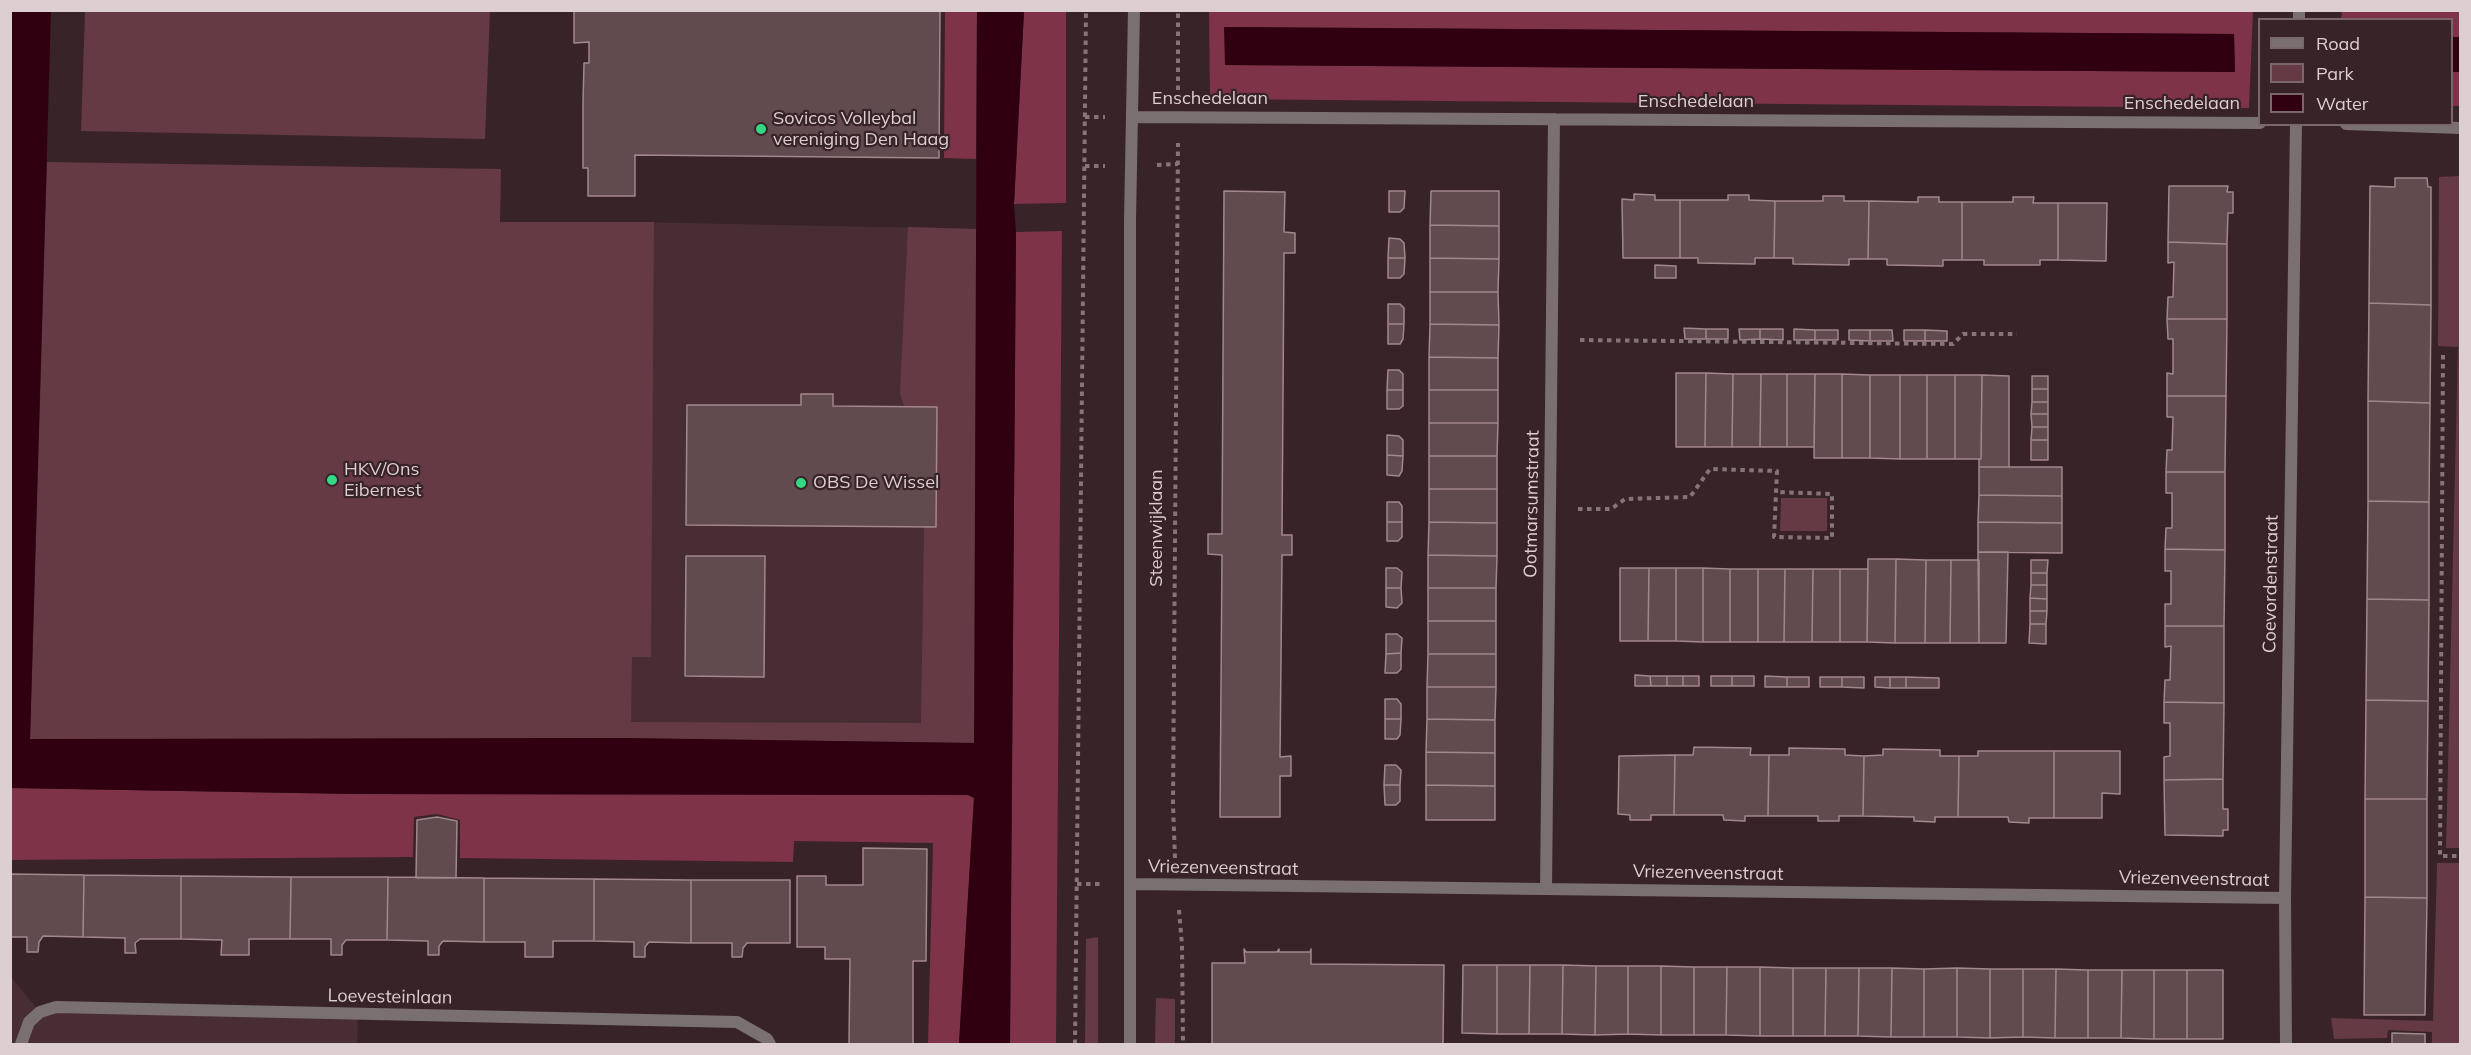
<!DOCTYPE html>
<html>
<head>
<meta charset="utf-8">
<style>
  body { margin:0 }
  #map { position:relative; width:2471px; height:1055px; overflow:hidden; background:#382328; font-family:Mulish,sans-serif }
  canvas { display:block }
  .frame { position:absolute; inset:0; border:12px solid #dcced1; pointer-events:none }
  .legend { position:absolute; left:2258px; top:18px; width:195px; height:108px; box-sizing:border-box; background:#382328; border:2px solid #7a676c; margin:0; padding:8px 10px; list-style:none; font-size:18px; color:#dcced1 }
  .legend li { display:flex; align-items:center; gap:12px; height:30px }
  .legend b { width:30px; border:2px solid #7a676c }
</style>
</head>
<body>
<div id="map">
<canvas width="2471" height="1055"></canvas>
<div class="frame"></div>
<ul class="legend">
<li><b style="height:8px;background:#7a6f71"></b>Road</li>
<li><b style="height:16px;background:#663a44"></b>Park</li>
<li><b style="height:16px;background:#310010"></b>Water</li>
</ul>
</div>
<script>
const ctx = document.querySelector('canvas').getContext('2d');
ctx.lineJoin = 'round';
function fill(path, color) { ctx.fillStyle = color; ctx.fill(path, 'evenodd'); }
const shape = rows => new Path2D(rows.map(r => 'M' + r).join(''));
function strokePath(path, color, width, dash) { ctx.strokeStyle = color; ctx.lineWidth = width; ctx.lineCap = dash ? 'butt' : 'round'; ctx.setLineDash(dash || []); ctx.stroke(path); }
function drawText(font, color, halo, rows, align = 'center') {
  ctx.font = font + ' Mulish,sans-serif'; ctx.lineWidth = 4.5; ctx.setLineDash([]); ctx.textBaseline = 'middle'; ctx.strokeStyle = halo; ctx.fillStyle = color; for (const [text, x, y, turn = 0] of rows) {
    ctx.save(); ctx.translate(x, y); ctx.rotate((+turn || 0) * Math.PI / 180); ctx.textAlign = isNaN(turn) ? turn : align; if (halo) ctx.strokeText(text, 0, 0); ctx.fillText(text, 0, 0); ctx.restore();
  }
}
fill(shape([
  [633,222,976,229,975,743,621,738],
  [10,976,40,1012,358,1017,357,1044,11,1044]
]), '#482e34');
fill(shape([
  [85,11,490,11,485,139,81,131],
  [47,162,501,169,500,222,654,222,651,657,632,657,631,722,921,723,925,469,900,393,908,227,976,229,975,743,621,738,30,740],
  [2460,176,2460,848,2446,848,2458,347,2438,346,2439,177],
  [1781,498,1827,498,1827,531,1780,531],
  [2437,863,2460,863,2460,1044,2432,1044,2432,1032,2388,1030,2387,1038,2334,1039,2331,1018,2433,1021],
  [1098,937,1098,1044,1085,1044,1086,939],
  [1156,998,1175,999,1175,1044,1155,1044]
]), '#663a44');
fill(shape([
  [945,11,977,11,976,159,944,158],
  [1024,11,1066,11,1066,203,1014,204],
  [1209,11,2253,11,2249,108,1210,99],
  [1225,27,2234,34,2235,72,1225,65],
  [2342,11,2460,11,2460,37,2452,37,2452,20,2341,19],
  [2452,72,2460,72,2460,106,2452,106],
  [1062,231,1056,1044,1010,1044,1016,232],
  [11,788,354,794,968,795,974,798,959,1044,928,1044,933,843,794,841,793,862,460,858,460,820,437,814,414,817,413,857,11,860]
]), '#7e3348');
fill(shape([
  [11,10,51,11,30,739,621,738,974,743,977,11,1024,11,1014,204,1016,232,1010,1044,959,1044,974,798,968,795,354,794,11,788],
  [1224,27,2234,34,2235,72,1225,65],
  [2452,37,2460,37,2460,72,2452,72]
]), '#310010');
const building = shape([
  [574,10,940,10,939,158,635,155,635,196,588,196,588,168,583,168,583,102,584,63,589,63,589,42,574,43,574,10],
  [2395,178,2427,178,2428,187,2431,187,2431,305,2369,303,2370,186,2395,187,2395,178],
  [2169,186,2228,186,2227,192,2233,192,2233,213,2228,213,2227,244,2168,242,2169,186],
  [1224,191,1285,192,1284,232,1295,233,1295,253,1284,253,1282,535,1292,535,1292,555,1282,555,1280,757,1291,756,1291,776,1280,776,1280,817,1220,817,1222,555,1208,554,1208,534,1222,534,1224,191],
  [1389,191,1405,191,1404,208,1400,212,1389,212,1389,191],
  [1431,191,1499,191,1499,226,1430,225,1431,191],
  [1634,194,1655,195,1655,200,1680,200,1680,258,1623,258,1622,199,1634,200,1634,194],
  [1728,195,1749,195,1749,200,1775,201,1774,258,1755,258,1755,264,1698,263,1698,258,1680,258,1680,200,1728,200,1728,195],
  [1823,196,1844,196,1844,201,1869,201,1868,259,1849,259,1849,265,1793,264,1793,258,1774,258,1775,201,1823,201,1823,196],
  [1918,197,1939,197,1939,202,1962,202,1962,260,1943,260,1943,266,1887,265,1887,259,1868,259,1869,201,1918,202,1918,197],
  [2013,197,2034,197,2033,203,2058,203,2058,260,2040,260,2040,265,1984,265,1984,260,1962,260,1962,202,2013,202,2013,197],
  [2058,203,2107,203,2106,261,2058,260,2058,203],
  [1430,225,1499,226,1499,259,1430,258,1430,225],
  [1389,238,1400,239,1404,243,1405,258,1388,258,1389,238],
  [2168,242,2227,244,2227,319,2167,319,2168,297,2173,297,2174,262,2168,263,2168,242],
  [1388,258,1405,258,1404,274,1400,278,1388,278,1388,258],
  [1430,258,1499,259,1498,292,1430,292,1430,258],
  [1655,265,1676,266,1676,278,1655,278,1655,265],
  [1430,292,1498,292,1499,325,1430,324,1430,292],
  [2369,303,2431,305,2430,403,2368,401,2369,303],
  [1388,304,1400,304,1404,308,1404,324,1388,324,1388,304],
  [2167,319,2227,319,2226,396,2167,396,2167,373,2173,374,2173,339,2168,339,2167,319],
  [1388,324,1404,324,1403,339,1400,344,1388,344,1388,324],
  [1430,324,1499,325,1498,358,1429,357,1430,324],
  [1684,328,1706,329,1706,339,1685,339,1684,328],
  [1706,329,1728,329,1728,339,1706,339,1706,329],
  [1739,329,1760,329,1760,339,1740,340,1739,329],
  [1760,329,1783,329,1783,340,1760,339,1760,329],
  [1794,329,1815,330,1815,340,1794,340,1794,329],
  [1815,330,1838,330,1838,340,1815,340,1815,330],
  [1849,330,1870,330,1870,341,1849,340,1849,330],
  [1870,330,1892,330,1893,341,1870,341,1870,330],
  [1904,330,1925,330,1925,341,1904,341,1904,330],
  [1925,330,1947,331,1947,341,1925,341,1925,330],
  [1429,357,1498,358,1498,390,1429,390,1429,357],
  [1388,370,1399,370,1403,374,1403,390,1387,390,1388,370],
  [1676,373,1706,373,1705,447,1676,447,1676,373],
  [1706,373,1733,374,1732,447,1705,447,1706,373],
  [1733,374,1761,374,1760,447,1732,447,1733,374],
  [1761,374,1787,374,1787,447,1760,447,1761,374],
  [1787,374,1815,374,1814,447,1787,447,1787,374],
  [1815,374,1842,374,1842,458,1814,458,1815,374],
  [1842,374,1870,375,1870,458,1842,458,1842,374],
  [1870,375,1900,375,1900,459,1870,458,1870,375],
  [1900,375,1927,375,1927,459,1900,459,1900,375],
  [1927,375,1955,375,1955,459,1927,459,1927,375],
  [1955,375,1982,375,1981,459,1955,459,1955,375],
  [1982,375,2009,376,2009,467,1979,467,1979,459,1981,459,1982,375],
  [2032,376,2048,376,2048,389,2032,389,2032,376],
  [2032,389,2048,389,2048,402,2032,402,2032,389],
  [1387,390,1403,390,1403,406,1399,409,1387,409,1387,390],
  [1429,390,1498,390,1498,423,1429,423,1429,390],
  [801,394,833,394,833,406,937,407,936,527,686,525,687,405,801,405,801,394],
  [2167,396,2226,396,2225,472,2166,472,2167,450,2172,450,2173,417,2167,417,2167,396],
  [2368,401,2430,403,2429,502,2368,501,2368,401],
  [2032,402,2048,402,2048,414,2031,414,2032,402],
  [2031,414,2048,414,2048,427,2032,427,2031,414],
  [1429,423,1498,423,1497,456,1429,456,1429,423],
  [2032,427,2048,427,2048,440,2031,440,2032,427],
  [1387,435,1399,436,1403,440,1403,456,1387,455,1387,435],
  [2031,440,2048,440,2048,460,2031,460,2031,440],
  [1387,455,1403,456,1402,471,1399,476,1387,475,1387,455],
  [1429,456,1497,456,1497,489,1429,489,1429,456],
  [1979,467,2062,467,2062,496,1979,495,1979,467],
  [2166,472,2225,472,2225,550,2165,549,2166,528,2172,528,2172,493,2166,493,2166,472],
  [1429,489,1497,489,1497,523,1429,522,1429,489],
  [1979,495,2062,496,2062,523,1978,522,1979,495],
  [2368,501,2429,502,2429,600,2367,599,2368,501],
  [1387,502,1399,502,1402,506,1402,522,1387,522,1387,502],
  [1387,522,1402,522,1402,537,1398,541,1387,541,1387,522],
  [1429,522,1497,523,1497,556,1428,555,1429,522],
  [1978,522,2062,523,2062,553,1978,552,1978,522],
  [2165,549,2225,550,2224,626,2165,626,2165,604,2171,604,2171,571,2165,571,2165,549],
  [1978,552,2008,552,2006,643,1979,643,1978,552],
  [1428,555,1497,556,1496,588,1428,588,1428,555],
  [686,556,765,556,764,677,685,676,686,556],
  [1868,559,1896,559,1895,643,1867,642,1868,559],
  [1896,559,1926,560,1925,643,1895,643,1896,559],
  [1926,560,1951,560,1950,643,1925,643,1926,560],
  [1951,560,1979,560,1979,643,1950,643,1951,560],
  [2031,560,2048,560,2047,573,2031,573,2031,560],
  [1386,568,1397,568,1402,572,1401,588,1386,588,1386,568],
  [1620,568,1649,568,1648,641,1620,641,1620,568],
  [1649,568,1676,568,1676,641,1648,641,1649,568],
  [1676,568,1703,568,1703,642,1676,641,1676,568],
  [1703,568,1730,569,1730,642,1703,642,1703,568],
  [1730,569,1758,569,1758,642,1730,642,1730,569],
  [1758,569,1785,569,1784,642,1758,642,1758,569],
  [1785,569,1813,569,1812,642,1784,642,1785,569],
  [1813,569,1840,569,1840,642,1812,642,1813,569],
  [1840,569,1868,569,1867,642,1840,642,1840,569],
  [2031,573,2047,573,2047,585,2031,585,2031,573],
  [2031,585,2047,585,2047,599,2030,598,2031,585],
  [1386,588,1401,588,1402,603,1397,608,1386,607,1386,588],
  [1428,588,1496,588,1496,621,1428,621,1428,588],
  [2030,598,2047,599,2047,611,2030,611,2030,598],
  [2367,599,2429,600,2428,701,2366,700,2367,599],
  [2030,611,2047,611,2046,624,2030,624,2030,611],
  [1428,621,1496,621,1496,654,1428,654,1428,621],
  [2030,624,2046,624,2046,644,2029,643,2030,624],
  [2165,626,2224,626,2224,703,2164,702,2165,680,2170,680,2171,646,2165,647,2165,626],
  [1386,634,1397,634,1402,638,1401,653,1386,654,1386,634],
  [1401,653,1401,669,1397,673,1385,673,1386,654,1401,653],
  [1428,654,1496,654,1496,687,1427,687,1428,654],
  [1635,675,1650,676,1651,686,1635,686,1635,675],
  [1650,676,1667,676,1667,686,1651,686,1650,676],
  [1667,676,1683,676,1683,686,1667,686,1667,676],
  [1683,676,1699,676,1699,686,1683,686,1683,676],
  [1711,676,1732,676,1732,686,1711,686,1711,676],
  [1732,676,1754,676,1754,686,1732,686,1732,676],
  [1765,676,1787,677,1787,687,1765,687,1765,676],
  [1787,677,1809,677,1809,687,1787,687,1787,677],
  [1820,677,1842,677,1842,687,1820,687,1820,677],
  [1842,677,1864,677,1864,688,1842,687,1842,677],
  [1875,677,1890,677,1890,688,1875,687,1875,677],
  [1890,677,1906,677,1906,688,1890,688,1890,677],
  [1906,677,1939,678,1939,688,1906,688,1906,677],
  [1427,687,1496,687,1495,720,1427,719,1427,687],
  [1385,699,1397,699,1401,704,1401,719,1385,719,1385,699],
  [2366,700,2428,701,2427,799,2365,799,2366,700],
  [2164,702,2224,703,2223,779,2164,780,2164,757,2170,756,2170,723,2164,723,2164,702],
  [1385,719,1401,719,1400,735,1397,739,1385,739,1385,719],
  [1427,719,1495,720,1495,753,1426,752,1427,719],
  [1694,747,1751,748,1750,755,1769,755,1768,816,1745,816,1745,821,1724,820,1723,815,1674,815,1675,755,1693,755,1694,747],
  [1789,748,1845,749,1845,755,1864,756,1863,816,1839,816,1839,821,1818,821,1818,816,1768,816,1769,755,1789,755,1789,748],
  [1883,749,1940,750,1940,756,1959,756,1958,817,1935,817,1935,822,1914,821,1914,817,1863,816,1864,756,1883,755,1883,749],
  [1978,751,2054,751,2054,818,2029,818,2029,823,2009,822,2008,817,1958,817,1959,756,1978,756,1978,751],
  [2054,751,2120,751,2120,794,2102,793,2102,818,2054,818,2054,751],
  [1426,752,1495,753,1495,786,1426,785,1426,752],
  [1675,755,1674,815,1651,815,1651,820,1630,820,1630,815,1618,814,1619,756,1675,755],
  [1385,765,1396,765,1401,770,1400,785,1384,785,1385,765],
  [2223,779,2223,809,2228,809,2228,830,2223,830,2223,836,2165,835,2164,780,2223,779],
  [1384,785,1400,785,1400,801,1396,805,1385,805,1384,785],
  [1426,785,1495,786,1495,820,1426,820,1426,785],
  [2365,799,2427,799,2427,898,2365,897,2365,799],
  [437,817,457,821,456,878,416,878,417,820,437,817],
  [863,848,927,849,926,961,913,961,913,1044,849,1044,850,959,825,959,825,947,797,947,797,876,826,876,826,885,863,885,863,848],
  [10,874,84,875,83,937,43,936,39,942,38,952,27,952,27,937,10,937,10,874],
  [84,875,181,876,181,939,140,939,135,943,136,953,125,953,125,938,83,937,84,875],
  [181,876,291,877,290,939,249,939,249,955,221,955,222,940,181,939,181,876],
  [291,877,388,877,387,940,346,940,342,945,342,955,331,955,331,939,290,939,291,877],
  [388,877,484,878,484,942,443,941,439,946,439,955,428,955,428,941,387,940,388,877],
  [484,878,594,879,594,941,553,941,553,957,525,957,525,942,484,942,484,878],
  [594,879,691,880,691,943,649,942,645,947,645,957,634,957,634,942,594,941,594,879],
  [691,880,790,880,790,943,747,943,743,948,742,957,732,957,732,943,691,943,691,880],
  [2365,897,2427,898,2425,1015,2364,1015,2365,897],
  [1244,949,1246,952,1277,952,1279,949,1279,952,1310,952,1311,949,1311,964,1444,965,1443,1044,1212,1044,1212,963,1245,963,1244,949],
  [1463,965,1497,965,1497,1034,1462,1033,1463,965],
  [1497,965,1530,965,1529,1034,1497,1034,1497,965],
  [1530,965,1563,965,1562,1034,1529,1034,1530,965],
  [1563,965,1596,966,1595,1035,1562,1034,1563,965],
  [1596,966,1628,966,1628,1034,1595,1035,1596,966],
  [1628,966,1661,966,1661,1035,1628,1034,1628,966],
  [1661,966,1694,967,1694,1035,1661,1035,1661,966],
  [1694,967,1727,967,1726,1035,1694,1035,1694,967],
  [1727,967,1760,967,1760,1036,1726,1035,1727,967],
  [1760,967,1793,968,1793,1036,1760,1036,1760,967],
  [1793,968,1826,968,1825,1036,1793,1036,1793,968],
  [1826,968,1859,968,1858,1036,1825,1036,1826,968],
  [1859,968,1892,968,1891,1037,1858,1036,1859,968],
  [1892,968,1924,969,1924,1037,1891,1037,1892,968],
  [1957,968,1990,969,1990,1038,1957,1037,1957,968],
  [1957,968,1957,1037,1924,1037,1924,969,1957,968],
  [1990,969,2023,969,2023,1037,1990,1038,1990,969],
  [2023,969,2056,969,2055,1038,2023,1037,2023,969],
  [2056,969,2088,970,2088,1038,2055,1038,2056,969],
  [2088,970,2122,970,2121,1038,2088,1038,2088,970],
  [2122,970,2154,970,2154,1039,2121,1038,2122,970],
  [2154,970,2187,970,2187,1039,2154,1039,2154,970],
  [2187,970,2223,970,2223,1039,2187,1039,2187,970],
  [2392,1033,2425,1034,2425,1044,2392,1044,2392,1033]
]);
fill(building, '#614b4f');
strokePath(building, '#a2888d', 1.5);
strokePath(shape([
  [1178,90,1178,10],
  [1085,117,1105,117],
  [1157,165,1178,164],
  [1085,166,1105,166],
  [1580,340,1953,344,1963,334,2017,334],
  [2443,355,2440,856,2460,856],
  [1578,509,1611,509,1625,499,1690,497,1710,469,1777,471,1774,537,1832,538,1832,494,1776,492],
  [1175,858,1173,805,1178,143],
  [1077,884,1103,884],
  [1179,910,1182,945,1183,1044],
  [1075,1044,1086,10]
]), '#857478', 4, [4.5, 4.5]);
strokePath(shape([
  [2299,20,2299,10],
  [1132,117,2260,123],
  [2346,124,2460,128],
  [1132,884,2285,898],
  [1546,889,1554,119],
  [21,1044,29,1022,40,1012,56,1007,737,1022,767,1039,770,1044],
  [1130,1044,1130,220,1134,10],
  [2286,1044,2285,898,2296,124]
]), '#7a6f71', 12);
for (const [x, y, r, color] of [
  [761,129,6,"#32d882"],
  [332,480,6,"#32d882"],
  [801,483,6,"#32d882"]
]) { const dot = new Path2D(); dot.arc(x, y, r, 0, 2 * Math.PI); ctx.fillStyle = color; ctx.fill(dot); strokePath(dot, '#382328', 2); }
drawText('18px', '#dcced1', '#382328', [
  ["Enschedelaan",1210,99],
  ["Enschedelaan",1696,102],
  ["Enschedelaan",2182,104],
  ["Ootmarsumstraat",1532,504,-89],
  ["Steenwijklaan",1157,528,-90],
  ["Coevordenstraat",2271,584,-89],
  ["Vriezenveenstraat",1223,868,1],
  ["Vriezenveenstraat",1708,873,1],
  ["Vriezenveenstraat",2194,879,1],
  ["Loevesteinlaan",390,997,1]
]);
drawText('18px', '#dcced1', '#382328', [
  ["Sovicos Volleybal",773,119],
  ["vereniging Den Haag",773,140],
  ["HKV/Ons",344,470],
  ["Eibernest",344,491],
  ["OBS De Wissel",813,483]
], 'left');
</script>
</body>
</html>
